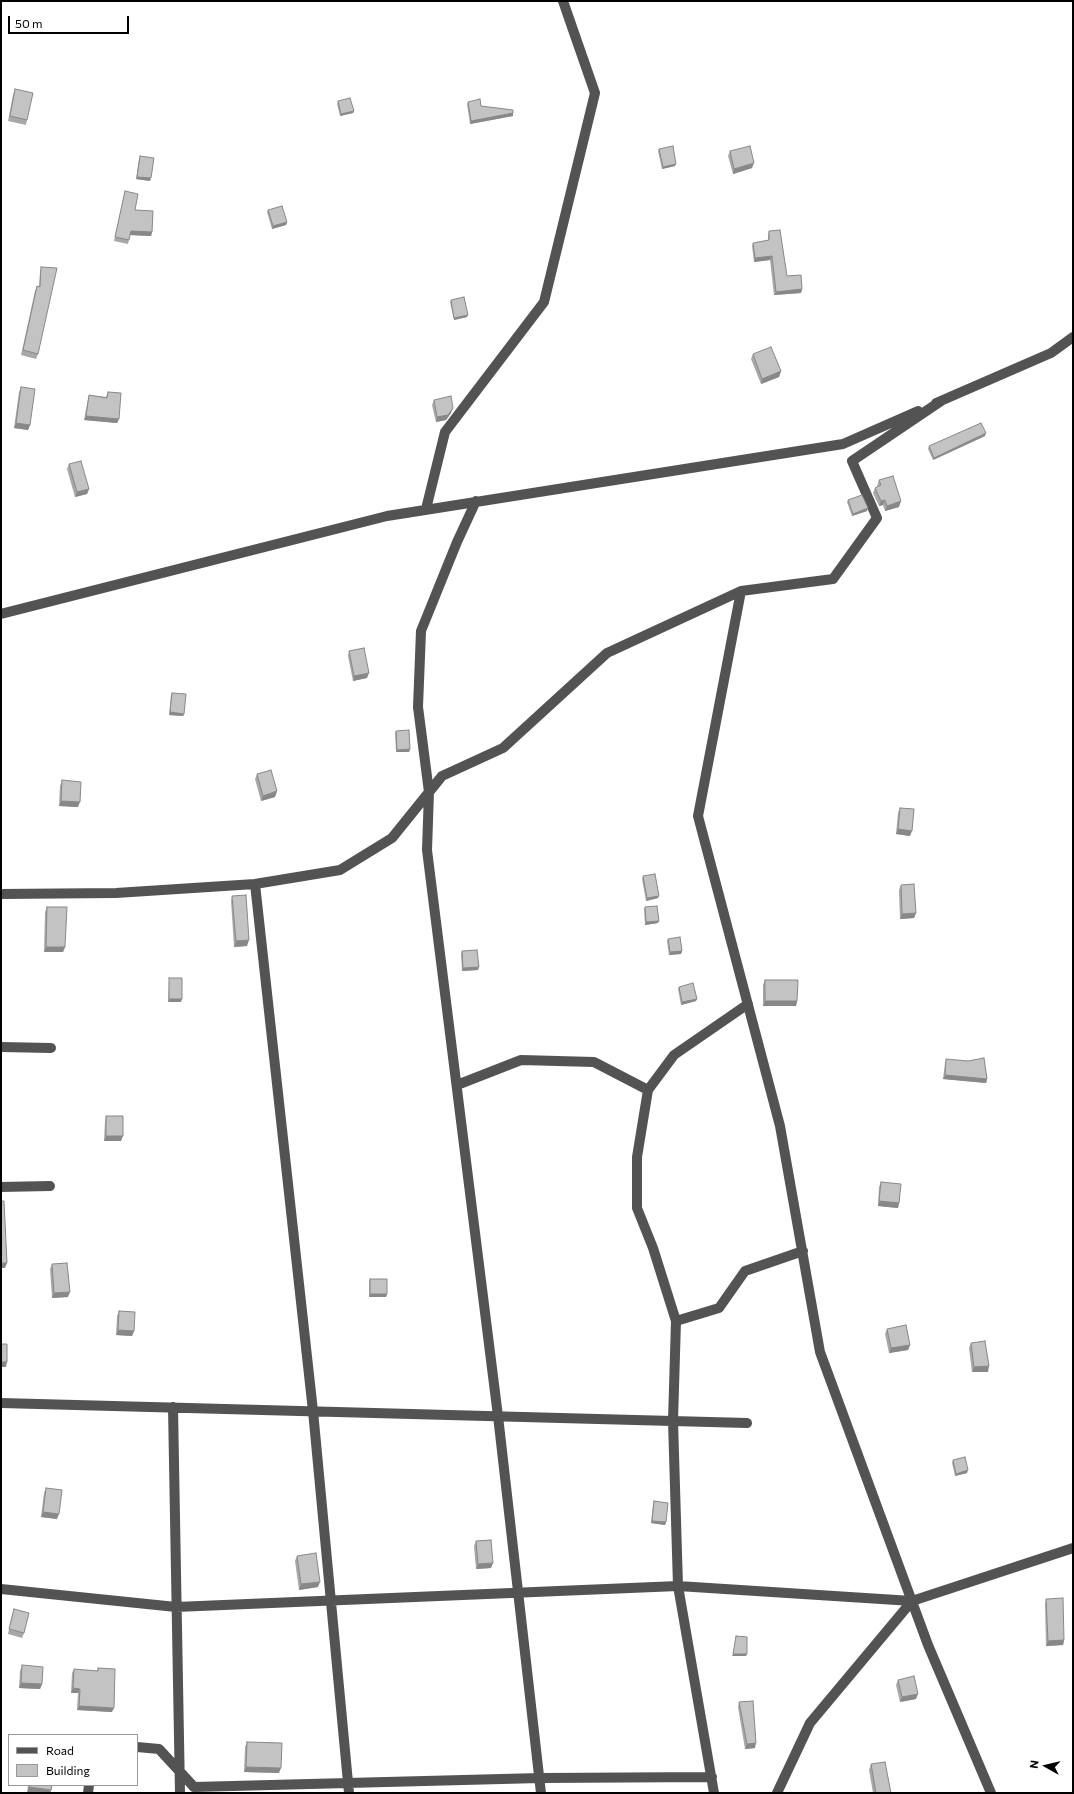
<!DOCTYPE html>
<html>
<head>
<meta charset="utf-8">
<style>
  body { margin:0 }
  #map { position:relative; width:1074px; height:1794px; overflow:hidden; background:#fff; font-family:Commissioner,sans-serif }
  canvas { display:block }
  .frame { position:absolute; inset:0; border:2px solid #000; pointer-events:none }
  .legend { position:absolute; left:8px; top:1734px; width:130px; height:52px; box-sizing:border-box; background:#fff; border:1px solid #999; margin:0; padding:5px 7px; list-style:none; font-size:12px; color:#000 }
  .legend li { display:flex; align-items:center; gap:8px; height:20px }
  .legend b { width:20px; border:1px solid #999 }
  .north { position:absolute; left:1026px; top:1746px; width:40px; height:40px; -webkit-text-stroke:3px #fff; paint-order:stroke; rotate:278deg; font-size:11px; font-weight:700; line-height:16px; text-align:center; color:#000 }
  .north::after { content:''; display:block; margin:auto; width:14px; height:18px; background:#000; clip-path:polygon(50% 0,100% 100%,50% 72%,0 100%) }
  .scale { position:absolute; left:8px; top:16px; width:121px; height:18px; box-sizing:border-box; border:2px solid #000; border-top:0; padding-left:5px; font-size:12px; line-height:14px; white-space:nowrap; color:#000; -webkit-text-stroke:3px #fff; paint-order:stroke }
</style>
</head>
<body>
<div id="map">
<canvas width="1074" height="1794"></canvas>
<div class="frame"></div>
<ul class="legend">
<li><b style="height:5px;background:#535353"></b>Road</li>
<li><b style="height:11px;background:#c3c3c3"></b>Building</li>
</ul>
<div class="north">N</div>
<div class="scale">50 m</div>
</div>
<script>
const ctx = document.querySelector('canvas').getContext('2d');
ctx.lineJoin = 'round';
const shape = rows => new Path2D(rows.map(r => 'M' + r).join(''));
function strokePath(path, color, width, dash) { ctx.strokeStyle = color; ctx.lineWidth = width; ctx.lineCap = dash ? 'butt' : 'round'; ctx.setLineDash(dash || []); ctx.stroke(path); }
function fill(path, color) { ctx.fillStyle = color; ctx.fill(path, 'evenodd'); }
strokePath(shape([
  [936,403,1051,353,1073,337],
  [476,501,457,542,421,631,418,707,429,792,427,850,498,1416,541,1793],
  [426,509,445,432,544,302,595,93,563,1],
  [741,591,698,816,780,1126,820,1352,928,1645,991,1793],
  [1,614,387,516,843,444,918,411],
  [255,884,313,1411,349,1793],
  [1,894,116,893,255,884,340,870,392,838,442,776,503,748,607,653,741,591,833,579,877,518,852,461,941,401],
  [1,1047,51,1048],
  [457,1085,521,1060,594,1062,648,1090],
  [1,1187,50,1186],
  [676,1321,719,1308,745,1271,803,1251],
  [1,1403,747,1423],
  [173,1407,180,1793],
  [1,1589,176,1607,678,1586,912,1601,810,1723,777,1793],
  [912,1601,1073,1548],
  [137,1747,159,1749,194,1787,540,1778,712,1777],
  [88,1793,89,1785],
  [714,1793,678,1586,673,1421,676,1321,653,1248,637,1208,637,1157,648,1090,674,1055,748,1004]
]), '#535353', 10);
fill(shape([
  [15,89,27,120,26,125,8,121,13,95],
  [338,101,354,111,353,113,340,116,337,104],
  [468,102,481,106,513,113,513,116,470,124,467,104],
  [659,149,675,166,662,169,658,151],
  [730,151,752,168,733,174,728,156],
  [140,156,150,181,136,179,139,159],
  [125,191,135,210,152,232,151,236,130,235,128,244,114,241],
  [268,210,287,222,286,225,272,229,267,212],
  [769,231,787,276,802,289,801,293,774,295,770,260,754,262,752,246,753,243,768,241,768,235],
  [41,267,38,354,36,359,21,355,35,291,37,286,39,286,40,272],
  [451,300,467,317,454,320,450,302],
  [753,354,781,371,779,377,761,384,751,359],
  [21,387,30,425,28,430,14,428,19,392],
  [108,392,119,419,117,423,84,420,88,399,89,395,106,397],
  [434,400,451,413,446,420,436,422,432,405],
  [985,436,933,460,928,449,929,446],
  [69,464,89,489,87,494,75,497,67,469],
  [879,480,899,507,885,511,883,505,879,506,873,493,875,488,878,486,877,486],
  [848,500,867,511,852,516,847,502],
  [349,651,367,678,353,681,348,656],
  [172,693,184,714,183,716,169,715,171,695],
  [396,731,410,749,409,752,396,752,395,733],
  [257,774,277,791,275,797,261,801,255,779],
  [62,780,78,807,59,806,60,786],
  [900,808,910,836,896,834,898,813],
  [643,876,658,898,646,901,642,879],
  [901,885,916,913,914,918,900,919,899,890],
  [232,896,247,946,234,947,231,901],
  [47,907,65,947,63,952,44,952,45,912],
  [645,907,658,923,645,925,644,909],
  [668,939,682,951,681,954,669,955,667,941],
  [462,951,478,970,462,971,461,954],
  [169,978,181,1002,168,1002,169,980],
  [765,980,797,1001,796,1006,763,1006,763,985],
  [679,987,696,1001,681,1005,678,989],
  [946,1059,987,1079,986,1083,943,1079,945,1063],
  [106,1116,121,1141,104,1141,105,1121],
  [881,1182,899,1203,898,1208,878,1206,879,1187],
  [52,1264,68,1297,52,1298,50,1269],
  [370,1279,387,1294,386,1297,369,1297,369,1281],
  [119,1311,134,1331,132,1336,116,1335,117,1316],
  [887,1329,910,1345,908,1350,889,1353,885,1334],
  [971,1343,988,1372,972,1372,969,1348],
  [953,1460,967,1473,955,1476,952,1463],
  [46,1488,57,1519,41,1517,44,1493],
  [654,1501,666,1522,665,1525,651,1523,653,1504],
  [476,1541,491,1568,476,1569,474,1546],
  [297,1556,318,1587,299,1590,295,1561],
  [1046,1599,1064,1640,1063,1645,1046,1646,1045,1604],
  [14,1609,24,1633,22,1638,8,1634,12,1615],
  [22,1665,42,1684,40,1689,19,1688,20,1671],
  [98,1668,112,1712,77,1710,78,1693,71,1693,72,1673,74,1669,97,1671],
  [898,1680,916,1699,900,1702,896,1685],
  [739,1702,755,1748,745,1749,738,1707],
  [247,1742,279,1773,244,1772,245,1747],
  [871,1764,891,1793,873,1793,869,1770],
  [28,1785,52,1785,51,1790,50,1793,27,1793]
]), '#a8a8a8');
fill(shape([
  [354,111,353,113,340,116,341,114],
  [513,113,513,116,470,124,471,121],
  [754,163,752,168,733,174,734,169],
  [676,164,675,166,662,169,663,167],
  [137,177,151,178,150,181,136,179],
  [287,222,286,225,272,229,273,226],
  [131,231,152,232,151,236,129,235],
  [772,256,770,260,754,262,755,258],
  [802,289,801,293,774,295,776,292],
  [468,315,467,317,454,320,454,318],
  [781,371,779,377,761,384,762,379],
  [453,408,451,413,446,420,436,422,437,417],
  [86,416,119,419,117,423,84,420],
  [16,423,30,425,28,430,14,428],
  [986,433,985,436,933,460,934,458],
  [89,489,87,494,75,497,77,492],
  [885,500,883,505,879,506,881,501],
  [901,501,899,507,885,511,887,506],
  [868,508,867,511,852,516,853,514],
  [369,673,367,678,353,681,354,676],
  [170,712,184,714,183,716,169,715],
  [410,749,409,752,396,752,397,750],
  [277,791,275,797,261,801,263,796],
  [61,801,80,802,78,807,59,806],
  [898,829,912,831,910,836,896,834],
  [659,896,658,898,646,901,647,898],
  [916,913,914,918,900,919,902,914],
  [659,921,658,923,645,925,646,922],
  [249,940,247,946,234,947,236,941],
  [46,947,65,947,63,952,44,952],
  [682,951,681,954,669,955,670,952],
  [479,967,478,970,462,971,463,968],
  [169,999,182,999,181,1002,168,1002],
  [697,999,696,1001,681,1005,682,1002],
  [765,1001,797,1001,796,1006,763,1006],
  [945,1075,987,1079,986,1083,943,1079],
  [106,1136,123,1136,121,1141,104,1141],
  [879,1201,899,1203,898,1208,878,1206],
  [1,1263,7,1263,5,1268,1,1268],
  [70,1292,68,1297,52,1298,54,1293],
  [370,1294,387,1294,386,1297,369,1297],
  [118,1330,134,1331,132,1336,116,1335],
  [910,1345,908,1350,889,1353,891,1348],
  [1,1362,7,1362,6,1367,1,1367],
  [989,1366,988,1372,972,1372,974,1367],
  [968,1470,967,1473,955,1476,956,1474],
  [43,1512,59,1514,57,1519,41,1517],
  [652,1521,666,1522,665,1525,651,1523],
  [493,1563,491,1568,476,1569,478,1564],
  [320,1582,318,1587,299,1590,301,1584],
  [1064,1640,1063,1645,1046,1646,1048,1641],
  [733,1654,747,1654,746,1656,732,1656],
  [21,1683,42,1684,40,1689,19,1688],
  [73,1688,80,1689,78,1693,71,1693],
  [918,1694,916,1699,900,1702,902,1697],
  [79,1706,114,1708,112,1712,77,1710],
  [756,1743,755,1748,745,1749,747,1744],
  [246,1767,281,1768,279,1773,244,1772],
  [29,1787,51,1790,50,1793,27,1793]
]), '#888');
const building = shape([
  [15,89,33,93,27,120,10,116,15,89],
  [350,98,354,111,341,114,338,101,350,98],
  [480,99,481,106,513,110,513,113,471,121,468,102,480,99],
  [673,146,676,164,663,167,659,149,673,146],
  [750,146,754,163,734,169,730,151,750,146],
  [140,156,154,158,151,178,137,177,140,156],
  [125,191,138,194,135,210,153,211,152,232,131,231,129,240,115,237,125,191],
  [282,206,287,222,273,226,268,210,282,206],
  [780,230,787,276,801,275,802,289,776,292,772,256,755,258,753,243,769,240,769,231,780,230],
  [41,267,57,268,38,354,23,350,37,286,40,287,41,267],
  [464,297,468,315,454,318,451,300,464,297],
  [771,347,781,371,762,379,753,354,771,347],
  [21,387,35,389,30,425,16,423,21,387],
  [108,392,121,393,119,419,86,416,89,395,107,398,108,392],
  [451,396,453,408,448,415,437,417,434,400,451,396],
  [981,423,986,433,934,458,929,446,981,423],
  [81,461,89,489,77,492,69,464,81,461],
  [893,476,901,501,887,506,885,500,881,501,875,488,881,485,879,480,893,476],
  [862,495,868,508,853,514,848,500,862,495],
  [364,648,369,673,354,676,349,651,364,648],
  [172,693,186,694,184,714,170,712,172,693],
  [409,730,410,749,397,750,396,731,409,730],
  [271,770,277,791,263,796,257,774,271,770],
  [62,780,81,782,80,802,61,801,62,780],
  [900,808,914,809,912,831,898,829,900,808],
  [655,874,659,896,647,898,643,876,655,874],
  [914,884,916,913,902,914,901,885,914,884],
  [246,895,249,940,236,941,232,896,246,895],
  [657,906,659,921,646,922,645,907,657,906],
  [47,907,67,907,65,947,46,947,47,907],
  [680,937,682,951,670,952,668,939,680,937],
  [477,950,479,967,463,968,462,951,477,950],
  [169,978,182,978,182,999,169,999,169,978],
  [765,980,798,980,797,1001,765,1001,765,980],
  [693,983,697,999,682,1002,679,987,693,983],
  [984,1058,987,1079,945,1075,946,1059,968,1061,984,1058],
  [106,1116,123,1116,123,1136,106,1136,106,1116],
  [881,1182,901,1184,899,1203,879,1201,881,1182],
  [1,1201,4,1201,7,1263,1,1263,1,1201],
  [67,1263,70,1292,54,1293,52,1264,67,1263],
  [370,1279,387,1279,387,1294,370,1294,370,1279],
  [119,1311,135,1312,134,1331,118,1330,119,1311],
  [906,1325,910,1345,891,1348,887,1329,906,1325],
  [985,1341,989,1366,974,1367,971,1343,985,1341],
  [1,1344,7,1344,7,1362,1,1362,1,1344],
  [965,1457,968,1470,956,1474,953,1460,965,1457],
  [46,1488,62,1490,59,1514,43,1512,46,1488],
  [654,1501,668,1503,666,1522,652,1521,654,1501],
  [491,1540,493,1563,478,1564,476,1541,491,1540],
  [316,1553,320,1582,301,1584,297,1556,316,1553],
  [1063,1598,1064,1640,1048,1641,1046,1599,1063,1598],
  [14,1609,29,1613,24,1633,9,1629,14,1609],
  [736,1636,747,1637,747,1654,733,1654,736,1636],
  [22,1665,43,1667,42,1684,21,1683,22,1665],
  [98,1668,115,1669,114,1708,79,1706,80,1689,73,1688,74,1669,98,1671,98,1668],
  [914,1676,918,1694,902,1697,898,1680,914,1676],
  [753,1701,756,1743,747,1744,739,1702,753,1701],
  [247,1742,282,1743,281,1768,246,1767,247,1742],
  [885,1762,891,1793,876,1793,871,1764,885,1762],
  [29,1785,52,1785,51,1790,29,1787,29,1785]
]);
fill(building, '#c3c3c3');
strokePath(building, '#888', 1);
</script>
</body>
</html>
